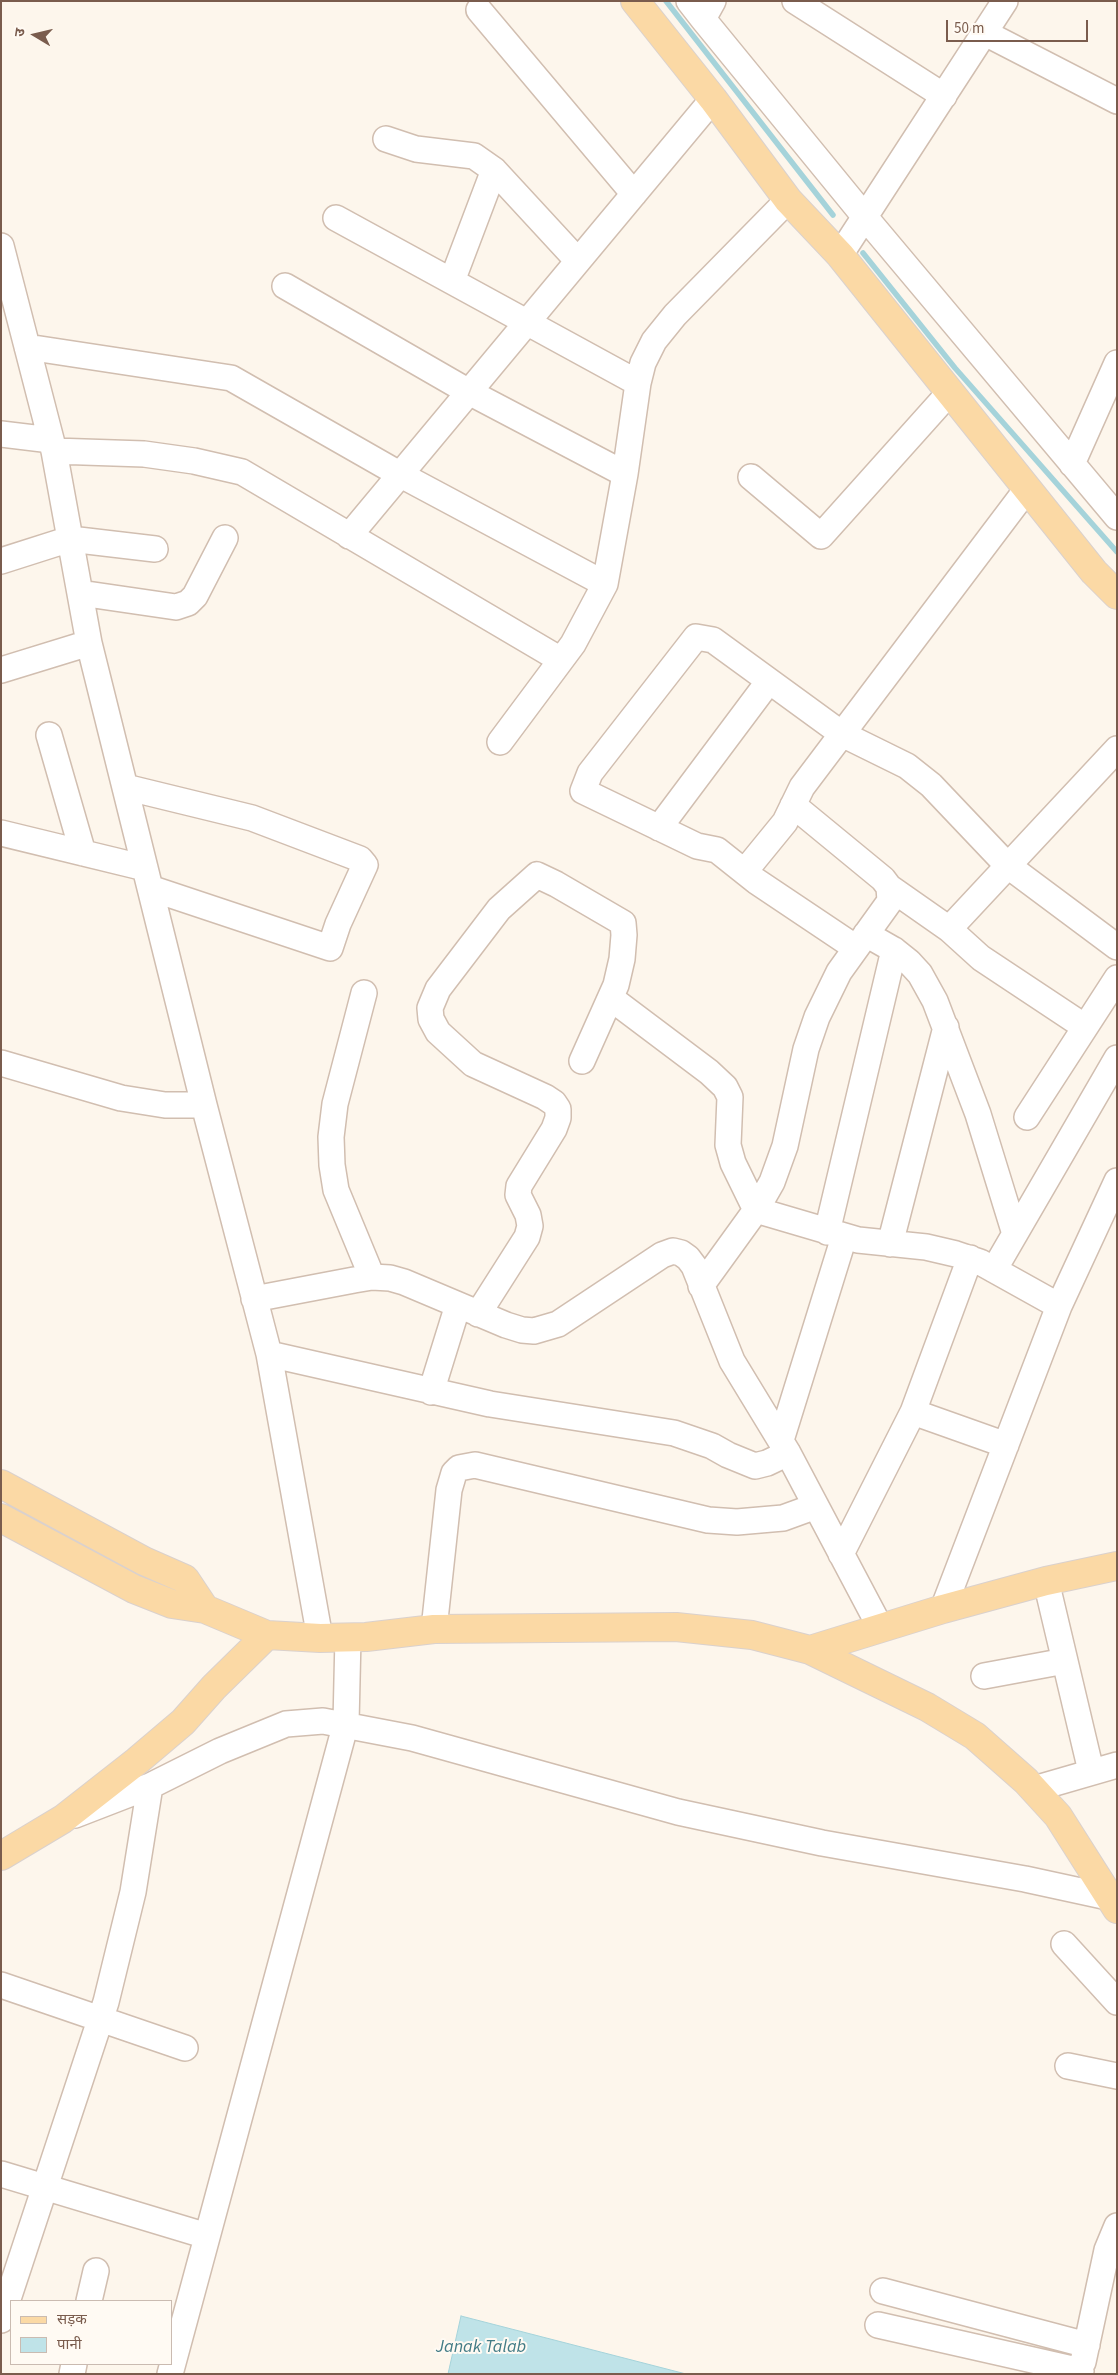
<!DOCTYPE html>
<html>
<head>
<meta charset="utf-8">
<style>
  body { margin:0 }
  #map { position:relative; width:1118px; height:2375px; overflow:hidden; background:#fdf6ec; font-family:"Source Sans 3","Noto Sans Devanagari",sans-serif }
  canvas { display:block }
  .frame { position:absolute; inset:0; border:2px solid #7a5c4d; pointer-events:none }
  .legend { position:absolute; left:10px; top:2300px; width:162px; height:65px; box-sizing:border-box; background:#fffaf3; border:1px solid #cabbb1; margin:0; padding:6px 9px; list-style:none; font-size:15px; color:#7a5c4d }
  .legend li { display:flex; align-items:center; gap:10px; height:25px }
  .legend b { width:25px; border:1px solid #cabbb1 }
  .north { position:absolute; left:10px; top:10px; width:50px; height:50px; -webkit-text-stroke:4px #fffaf3; paint-order:stroke; rotate:279deg; font-size:14px; font-weight:700; line-height:20px; text-align:center; color:#7a5c4d }
  .north::after { content:''; display:block; margin:auto; width:18px; height:22px; background:#7a5c4d; clip-path:polygon(50% 0,100% 100%,50% 72%,0 100%) }
  .scale { position:absolute; left:946px; top:20px; width:142px; height:22px; box-sizing:border-box; border:2px solid #7a5c4d; border-top:0; padding-left:6px; font-size:15px; line-height:18px; white-space:nowrap; color:#7a5c4d; -webkit-text-stroke:4px #fffaf3; paint-order:stroke }
</style>
</head>
<body>
<div id="map">
<canvas width="1118" height="2375"></canvas>
<div class="frame"></div>
<ul class="legend">
<li><b style="height:6px;background:#fbd9a5"></b>सड़क</li>
<li><b style="height:14px;background:#bfe3e8"></b>पानी</li>
</ul>
<div class="north">उ</div>
<div class="scale">50 m</div>
</div>
<script>
const ctx = document.querySelector('canvas').getContext('2d');
ctx.lineJoin = 'round';
function fill(path, color) { ctx.fillStyle = color; ctx.fill(path, 'evenodd'); }
const shape = rows => new Path2D(rows.map(r => 'M' + r).join(''));
function strokePath(path, color, width, dash) { ctx.strokeStyle = color; ctx.lineWidth = width; ctx.lineCap = dash ? 'butt' : 'round'; ctx.setLineDash(dash || []); ctx.stroke(path); }
function drawText(font, color, halo, rows, align = 'center') {
  ctx.font = font + ' "Source Sans 3",sans-serif'; ctx.lineWidth = 4; ctx.setLineDash([]); ctx.textBaseline = 'middle'; ctx.strokeStyle = halo; ctx.fillStyle = color; for (const [text, x, y, turn = 0] of rows) {
    ctx.save(); ctx.translate(x, y); ctx.rotate((+turn || 0) * Math.PI / 180); ctx.textAlign = isNaN(turn) ? turn : align; if (halo) ctx.strokeText(text, 0, 0); ctx.fillText(text, 0, 0); ctx.restore();
  }
}
const water = shape([
  [461,2316,686,2374,448,2374,461,2316]
]);
fill(water, '#bfe3e8');
strokePath(water, '#a5d3da', 1);
strokePath(shape([
  [666,1,833,215],
  [863,253,955,368,1117,552]
]), '#a5d3da', 5.5);
const minor = shape([
  [689,1,703,19,713,1],
  [795,1,944,96],
  [479,10,634,194],
  [703,19,865,217,1117,517],
  [985,33,1117,101],
  [386,139,416,149,474,156,494,170],
  [336,218,638,383],
  [1,246,54,451,89,643,204,1105,269,1354,320,1638],
  [840,255,1005,1],
  [452,281,494,170,578,261],
  [285,286,469,392,625,474],
  [27,347,231,378,401,475,605,584],
  [1,434,51,440],
  [54,451,144,454,194,461,242,472,561,660],
  [1072,464,1117,363],
  [751,477,821,536,950,392],
  [349,536,713,99],
  [1,561,70,539,155,549],
  [80,593,176,607,188,603,195,596,225,538],
  [1,670,89,643],
  [49,735,83,853],
  [500,742,573,644,605,584,625,474,638,383,643,363,654,341,675,315,788,200],
  [125,787,252,818,360,859,365,865,338,924,330,948,150,888],
  [659,828,769,681],
  [1,833,145,868],
  [745,871,785,822,802,787,1027,489],
  [889,887,949,929,981,958,1085,1027],
  [949,929,1117,749],
  [866,934,894,950,909,962,920,974,935,1001,978,1114,1015,1234],
  [856,948,756,881,717,850,697,846,583,791,590,773,696,637,713,640,842,734,907,766,931,785,1007,865,1117,947],
  [364,993,335,1104,331,1137,332,1165,336,1190,372,1277],
  [612,999,709,1072,725,1087,730,1097,728,1145,733,1163,756,1210,858,1240,926,1247,956,1254,980,1262,1059,1306],
  [1,1063,121,1098,165,1105,204,1105],
  [1027,1117,1117,978],
  [827,1232,894,950],
  [890,1244,946,1027],
  [994,1270,1117,1058],
  [701,1286,756,1210,772,1182,785,1146,806,1049,817,1017,839,972,890,901,889,887,883,879,793,805],
  [254,1299,354,1280,372,1277,390,1278,404,1282,506,1325,522,1330,534,1331,558,1324,662,1255,673,1251,681,1253,688,1258,694,1266,732,1361,788,1453,880,1627],
  [478,1314,527,1237,530,1226,528,1215,518,1195,519,1186,554,1129,558,1118,558,1109,554,1103,545,1097,473,1064,438,1032,431,1019,430,1008,438,989,499,909,537,875,556,884,623,923,624,935,622,959,616,985,582,1061],
  [269,1354,490,1404,674,1433,712,1446,728,1455,755,1466,767,1463,788,1453],
  [431,1392,458,1305],
  [913,1412,1006,1445],
  [781,1440,844,1237],
  [841,1554,913,1412,970,1258],
  [1046,1581,1091,1771],
  [943,1609,1059,1306,1117,1181],
  [434,1629,449,1490,454,1473,459,1468,475,1465,708,1520,737,1522,783,1518,816,1506],
  [984,1676,1065,1661],
  [1034,1789,1117,1765],
  [75,1815,150,1786,220,1751,286,1724,323,1721,412,1738,678,1812,822,1843,1025,1879,1108,1897],
  [1064,1944,1117,2002],
  [1,1985,185,2048],
  [1068,2066,1117,2076],
  [1,2174,207,2236],
  [883,2291,1087,2345],
  [89,2301,96,2271],
  [1,2320,106,2002,133,1892,150,1786],
  [878,2325,1081,2371],
  [1083,2362,1107,2250,1117,2226],
  [72,2374,74,2364],
  [170,2374,346,1723,348,1637]
]);
const major = shape([
  [635,1,713,99,788,200,840,255,1094,572,1117,595],
  [1,1484,144,1561,185,1579,205,1609],
  [1,1518,134,1589,172,1604,205,1609,267,1635],
  [810,1650,943,1609,1046,1581,1117,1566],
  [1,1856,63,1819,137,1761,183,1722,214,1687,267,1635,320,1638,366,1637,434,1629,676,1627,752,1635,810,1650,927,1707,975,1736,1026,1781,1058,1816,1117,1909]
]);
strokePath(minor, '#d1beb0', 28);
strokePath(major, '#dad1cd', 30);
strokePath(minor, '#fff', 25);
strokePath(major, '#fbd9a5', 28);
drawText('italic 18px', '#437c86', '#fffaf3', [
  ["Janak Talab",481,2348]
]);
</script>
</body>
</html>
